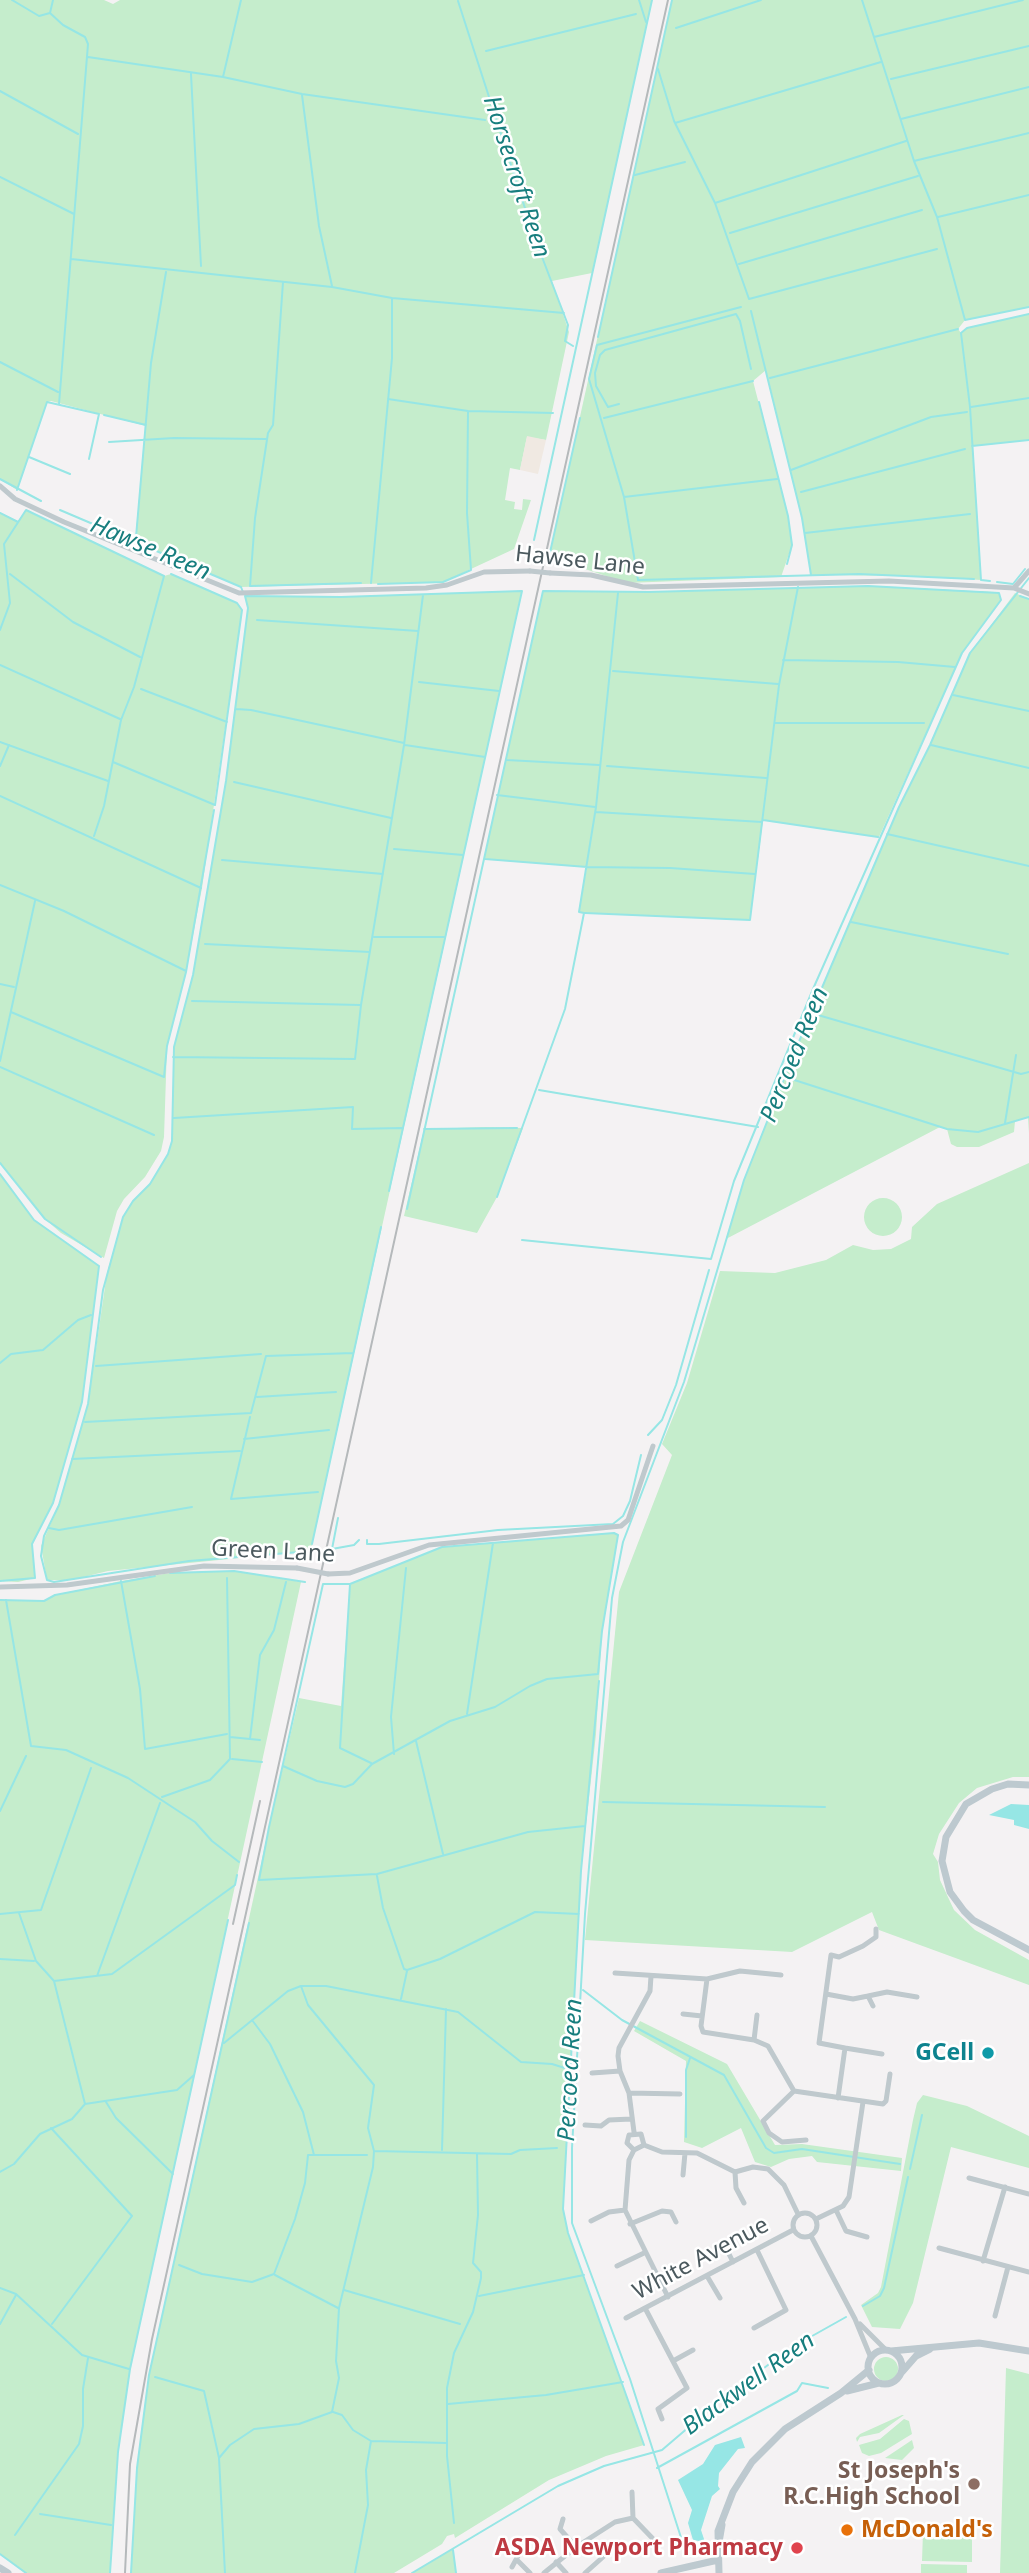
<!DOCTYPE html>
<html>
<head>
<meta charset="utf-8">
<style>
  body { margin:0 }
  canvas { display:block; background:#f4f2f3 }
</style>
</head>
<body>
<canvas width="1029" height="2573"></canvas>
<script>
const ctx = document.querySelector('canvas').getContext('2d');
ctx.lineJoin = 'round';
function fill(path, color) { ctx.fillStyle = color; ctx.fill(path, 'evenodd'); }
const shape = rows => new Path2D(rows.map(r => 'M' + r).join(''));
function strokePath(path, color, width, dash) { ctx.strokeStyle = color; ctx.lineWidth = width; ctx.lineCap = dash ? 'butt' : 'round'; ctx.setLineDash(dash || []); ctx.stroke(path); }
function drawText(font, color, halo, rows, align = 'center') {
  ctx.font = font + ' "Noto Sans",sans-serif'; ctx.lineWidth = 5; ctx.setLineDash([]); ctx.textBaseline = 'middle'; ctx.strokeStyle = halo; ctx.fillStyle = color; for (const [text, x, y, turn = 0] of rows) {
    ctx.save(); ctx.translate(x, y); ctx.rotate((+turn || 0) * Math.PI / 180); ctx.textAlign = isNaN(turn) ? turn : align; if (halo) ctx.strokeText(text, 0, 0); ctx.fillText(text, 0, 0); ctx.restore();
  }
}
fill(shape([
  [0,0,104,0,113,4,120,0,652,0,592,273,552,281,569,332,546,440,527,437,520,470,510,468,505,500,515,502,514,509,522,510,523,499,531,500,514,549,443,582,241,587,135,542,146,426,51,401,47,402,17,490,0,479],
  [672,0,1029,0,1029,307,965,320,958,329,961,333,967,328,1029,314,1029,440,972,446,981,580,918,576,811,575,802,518,766,370,753,381,788,516,792,545,781,577,627,583,549,557],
  [26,510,164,576,171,574,237,603,242,610,202,888,186,972,167,1046,164,1137,161,1151,145,1177,124,1199,117,1211,104,1258,61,1233,45,1219,0,1163,0,513,18,521],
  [868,586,995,592,999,593,1001,600,962,653,879,837,763,820,750,920,584,913,579,912,587,867,484,859,543,591,649,592],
  [522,591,309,1558,300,1552,108,1571,71,1580,47,1580,41,1546,59,1505,88,1404,107,1273,123,1217,133,1201,150,1184,168,1154,172,1141,174,1047,193,975,226,781,248,608,245,596,341,597],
  [1015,593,1029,599,1029,1133,1028,1117,1015,1121,1014,1132,979,1147,957,1147,951,1144,947,1129,940,1127,726,1239,744,1180,795,1051,899,807,930,745,970,653],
  [486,1127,523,1128,497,1197,477,1233,404,1216,424,1129],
  [1029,1163,1029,1777,1013,1777,977,1788,959,1803,939,1834,933,1854,938,1862,940,1880,954,1910,975,1930,1029,1960,1029,1985,879,1930,872,1912,792,1952,585,1940,619,1592,672,1455,662,1444,687,1383,720,1271,775,1273,826,1260,853,1245,873,1250,891,1249,911,1239,912,1227,937,1204],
  [0,1174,34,1220,99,1266,82,1402,53,1503,32,1544,35,1578,18,1582,0,1581],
  '864 1217a19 19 0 1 1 38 0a19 19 0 1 1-38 0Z',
  [614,1533,618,1535,602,1631,596,1734,581,1871,563,2209,568,2233,644,2445,606,2456,549,2480,455,2538,454,2534,447,2536,442,2544,394,2573,131,2573,137,2468,149,2375,269,1827,299,1698,341,1706,350,1584,442,1547],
  [234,1571,301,1582,130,2369,118,2452,110,2573,26,2573,0,2554,0,1600,44,1601,55,1595,121,1581,170,1573],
  [640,2021,727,2064,775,2145,802,2144,902,2158,901,2171,817,2162,812,2156,789,2159,771,2167,755,2162,741,2128,702,2148,684,2142,686,2061,634,2031],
  [923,2095,967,2106,1029,2136,1029,2168,951,2147,913,2303,900,2329,872,2327,861,2305,878,2293,881,2287,913,2120,917,2103],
  '874 2369a12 12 0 1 1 24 0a12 12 0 1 1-24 0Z',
  [1006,2368,1029,2374,1029,2573,1000,2573],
  [902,2415,904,2415,879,2433,860,2437,857,2442,856,2438,860,2434],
  [904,2419,909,2421,912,2434,907,2437,881,2453,869,2456,862,2453,859,2445,880,2439],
  [912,2440,914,2448,902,2460,885,2458],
  [923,2532,972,2532,972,2562,922,2561],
  [453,2549,456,2573,412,2573],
  [921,2564,967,2565,967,2573,921,2573]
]), '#c5edcc');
fill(shape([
  [527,436,546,440,538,474,520,470]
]), '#f0e9e2');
fill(shape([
  [1011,1804,1029,1805,1029,1829,1014,1825,1014,1820,989,1815],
  [741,2437,745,2448,738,2449,719,2473,718,2486,720,2489,712,2496,701,2530,705,2542,693,2540,688,2523,692,2510,678,2480,703,2464,715,2445]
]), '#96e6e5');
strokePath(shape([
  [12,0,39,16,50,13,63,25,85,37,88,44,59,404],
  [639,0,646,22],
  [862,0,914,161,937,217,965,320,1029,307],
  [458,1,534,236,568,325,565,341,573,346],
  [50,13,53,0],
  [676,28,761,0],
  [874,37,1023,0],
  [486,51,636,14],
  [88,57,223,77,302,94,485,120],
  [658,69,674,121,715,203,749,299,937,249],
  [191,74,201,266],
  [223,77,241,0],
  [891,79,1029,46],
  [0,91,78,134],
  [302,95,319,226,332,286],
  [901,119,1029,87],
  [675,123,881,62],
  [914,161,1029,133],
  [635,175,685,162],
  [0,177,74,214],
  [715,203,906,141],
  [938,217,1029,195],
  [730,233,918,176],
  [71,259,332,287,392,298,564,313],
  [739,264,922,210],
  [283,282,273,425,268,433,255,518,250,586,361,583],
  [741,307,597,345,589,379,624,497,638,580,859,574,974,579],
  [751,311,802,518,811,575],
  [598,337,672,0],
  [0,362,58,392],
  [770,378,958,329],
  [388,399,468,411,553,413],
  [759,402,788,516,792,545,787,564],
  [619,404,608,407,596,386,595,373,600,355,605,350,736,314,740,321,751,369],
  [971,407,1029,398],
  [104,415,146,425],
  [604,418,753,381],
  [109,442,174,438,266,439],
  [972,446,1029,440],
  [29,457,70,474],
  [791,470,931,417,967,412],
  [0,479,41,501],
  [17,490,47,402,99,414,89,459],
  [801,492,965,449],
  [624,497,777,479],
  [60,510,241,587,243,592],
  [0,513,18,522],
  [805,533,970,514],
  [136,537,151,363,166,272],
  [534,540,652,0],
  [549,557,580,418],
  [10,574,73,622,140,657],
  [990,581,981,580,970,407,961,333,967,328,1029,314],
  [997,582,1013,584,1025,569],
  [371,583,392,358,392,299],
  [378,584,443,582,471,570,467,513,468,411],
  [1020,596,1029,599],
  [257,620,418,631],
  [0,630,10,603,4,544,26,510,164,576,134,687,121,720,104,806,94,836],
  [783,660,898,662,955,667],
  [0,665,120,719],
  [613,671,778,684],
  [419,682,499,691],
  [141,689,227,722],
  [953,695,1029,711],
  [236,709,251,710,404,743],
  [775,723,924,723],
  [0,742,108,781],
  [405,745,485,757],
  [931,745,1029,768],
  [507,760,599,765],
  [113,762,215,805,242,610,237,603,171,574],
  [0,766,9,745],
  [607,766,766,778],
  [234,782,391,818],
  [497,795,595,807],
  [0,796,201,888],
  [596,812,762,822],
  [763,820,878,837],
  [887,834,1029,866],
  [394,849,463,855],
  [485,859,587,867,670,868,755,874],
  [222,860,383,874],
  [0,885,64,911,186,971],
  [585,913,750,920,779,685,798,587],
  [851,922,1008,954],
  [374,937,444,937],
  [205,944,370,952],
  [0,984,14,987],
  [192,1001,360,1005],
  [11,1012,164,1077,167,1046,186,972,214,810],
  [811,1013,1021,1074,1029,1072],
  [173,1057,355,1059,361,1005,404,745,423,595],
  [0,1061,35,901],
  [0,1067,154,1135],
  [785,1077,947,1129,978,1132,1029,1117],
  [539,1090,758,1127],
  [174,1118,353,1107,352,1129,402,1128],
  [1005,1123,1016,1055],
  [424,1129,517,1128],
  [0,1163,45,1219,101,1257],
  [0,1174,34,1220,99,1266,82,1402,53,1503,32,1544,35,1578,0,1581],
  [497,1197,565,1009,584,913,579,912,596,807,618,593],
  [407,1209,543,591,649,592,868,586,999,593,1001,600,962,653,813,989,734,1181,711,1259,522,1240],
  [0,1363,11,1354,43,1350,78,1320,91,1315],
  [96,1366,261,1354],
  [257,1397,336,1392],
  [250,1417,231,1499,318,1492],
  [85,1422,251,1413,266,1356,353,1353],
  [648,1435,662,1420,676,1385,709,1270],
  [244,1439,329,1430],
  [72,1459,240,1451],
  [338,1518,332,1549,354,1545,359,1540],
  [49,1528,59,1530,192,1507],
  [367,1540,367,1544,379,1544,498,1530,613,1524,623,1516,630,1501,641,1455],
  [312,1544,381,1227],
  [309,1558,300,1552,189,1561,54,1582,47,1580,41,1556,44,1536,59,1505,88,1404,103,1290,123,1217,133,1201,150,1184,168,1154,172,1141,174,1047,193,975,226,781,248,608,245,596,341,597,522,591,389,1191],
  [170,1573,234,1571,305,1582],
  [121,1581,140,1689,145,1749,227,1734],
  [350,1584,340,1748,371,1763],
  [0,1600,44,1601,55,1595,155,1576],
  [6,1600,31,1746,66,1750,128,1778,195,1822,212,1841,239,1862],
  [599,1681,581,1871,563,2209,568,2233,644,2445],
  [467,1714,493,1543],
  [230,1737,260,1740],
  [250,1739,260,1655,274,1630,286,1582],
  [416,1741,443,1854],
  [394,1754,391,1717,406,1568],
  [232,1759,262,1762],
  [283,1766,317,1781,345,1787,353,1784,372,1764,450,1721,495,1707,530,1686,547,1679,598,1674,602,1631,618,1535,614,1533,442,1547,350,1584,323,1584,269,1827,259,1880,377,1874,528,1832,585,1826],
  [162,1797,210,1780,230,1759,227,1578],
  [603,1802,825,1807],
  [0,1811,26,1756],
  [377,1876,383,1908,404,1969,407,1970,440,1959,535,1912,579,1914],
  [19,1913,36,1961,54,1981,85,2104],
  [0,1914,41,1910,91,1768],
  [0,1959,34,1961],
  [97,1976,160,1803],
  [54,1981,112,1974,235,1885,237,1875],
  [583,1990,622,2020,724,2075,766,2148,774,2153,802,2149,900,2164],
  [401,1999,407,1971],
  [252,2020,270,2044,303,2112,314,2155,367,2155],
  [224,2043,288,1991,301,1986,326,1986,458,2012,521,2062,552,2064,568,2069],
  [106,2102,116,2118,173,2174],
  [51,2128,132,2216,52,2324],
  [686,2137,686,2070,690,2058],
  [442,2150,446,2009],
  [374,2151,511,2154,520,2150,557,2148],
  [910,2169,922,2115],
  [0,2172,14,2164,40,2134,72,2119,85,2104,177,2090,194,2075],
  [179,2265,202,2274,252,2282,274,2274,295,2219,305,2183,308,2155,314,2155],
  [275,2275,338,2308],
  [0,2288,16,2294,82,2355,129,2369],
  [344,2290,460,2324],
  [479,2296,584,2275],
  [863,2306,880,2296,884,2288,908,2177],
  [0,2324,16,2295],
  [155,2377,204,2391,219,2458],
  [448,2404,546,2395,623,2382],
  [333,2412,342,2415,353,2430,371,2441,366,2470,368,2505,355,2573],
  [371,2441,446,2443],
  [657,2468,797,2391,802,2383,828,2388],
  [40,2514,111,2525],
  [454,2523,447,2456,447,2388,454,2353,473,2312,481,2278,481,2272,473,2263,478,2215,477,2154],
  [15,2535,79,2444,83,2426,83,2389,88,2358],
  [453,2550,456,2573],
  [686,2553,630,2379,572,2223,572,2148,585,1914,612,1598,623,1542,684,1382,744,1180,795,1051,899,807,930,745,970,653,1029,578],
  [0,2554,26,2573],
  [110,2573,118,2452,130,2369,228,1920],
  [131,2573,137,2468,149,2375,249,1923],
  [225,2573,219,2458,230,2445,254,2429,299,2424,332,2412,339,2378,336,2361,339,2308,373,2167,374,2151,368,2128,374,2085,308,2005,301,1986],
  [412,2573,558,2486,604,2466,662,2450,710,2409,789,2349,846,2317]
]), '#96e6e5', 2);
strokePath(shape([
  [0,486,15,499,64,522,239,593,426,588,447,585,484,572,530,571],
  [550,573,591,575,643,587,889,581,1014,588],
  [1014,588,1029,571],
  [1014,588,1029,594],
  [328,1574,350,1573,429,1545,621,1526,628,1520,653,1446],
  [0,1587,67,1585,204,1566,297,1568],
  [615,1973,707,1979,740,1971,781,1975],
  [707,1979,701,2026,703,2032,754,2040,768,2046,794,2091,883,2104,886,2101,890,2074],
  [826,1994,853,1999,868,1996,873,2006],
  [868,1996,887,1992,917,1997],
  [683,2014,702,2016],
  [754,2040,757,2015],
  [845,2048,882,2054],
  [592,2073,620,2071],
  [794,2091,763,2121,769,2133,782,2142,806,2140],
  [629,2093,680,2094],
  [838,2098,845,2048,819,2043,831,1955,839,1957,863,1946,876,1937,876,1929],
  [585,2125,601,2126,609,2120,631,2119],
  [634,2132,629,2093,620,2071,618,2056,619,2048,650,1991,651,1976],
  [644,2145,641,2134,629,2135,627,2143,634,2150,644,2145,662,2152,697,2153,735,2172,753,2167,768,2169,784,2185,798,2214],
  [634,2150,629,2160,625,2210,668,2297],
  [735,2172,736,2188,744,2203],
  [683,2175,685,2153],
  [969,2178,1029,2194],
  [836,2210,846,2231,867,2237],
  '793 2225a12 12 0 1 1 24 0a12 12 0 1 1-24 0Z',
  [816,2219,843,2206,849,2197,863,2102],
  [591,2221,609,2212,625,2210],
  [630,2224,662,2211,671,2212,676,2222],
  [811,2236,855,2319,871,2358],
  [723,2242,733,2262],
  [939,2248,1029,2272],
  [983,2261,1005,2187],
  [617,2266,644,2253],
  [707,2276,720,2298],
  [645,2308,687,2388,658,2409,662,2419],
  [995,2316,1008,2267],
  [626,2318,793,2230],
  [860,2324,886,2350],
  [754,2328,786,2310,757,2250],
  [673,2361,693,2350],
  [632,2492,633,2518],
  [633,2518,657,2543],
  [563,2519,560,2529,576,2547],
  [518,2561,530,2573],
  [556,2562,566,2573],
  [512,2567,518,2556],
  [544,2573,576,2547,615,2522,633,2518],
  [585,2573,603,2557]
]), '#bfc9cd', 5);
strokePath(shape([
  [1029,1785,1008,1784,992,1789,966,1804,946,1837,942,1861,950,1892,964,1911,973,1920,1029,1950],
  '868 2367a17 17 0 1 1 34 0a17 17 0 1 1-34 0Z',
  [891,2351,979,2343,1029,2351],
  [902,2372,916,2356,930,2349],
  [847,2391,879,2383],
  [718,2548,722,2525],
  [0,2568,8,2573],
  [661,2573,718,2560],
  [719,2573,718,2531,733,2492,752,2462,785,2429,841,2393,869,2370]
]), '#bdc9cf', 7);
strokePath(shape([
  [233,1924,260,1801],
  [125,2573,130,2464,152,2339,668,0]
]), '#b5b9bb', 2);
strokePath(shape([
  [530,571,550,573],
  [297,1568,328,1574]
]), '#bfc9cd', 5);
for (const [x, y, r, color] of [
  [988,2053,7,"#0f9aa8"],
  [974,2484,7,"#8d6e63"],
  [847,2530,7,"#e8710a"],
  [797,2548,7,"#e0444e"]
]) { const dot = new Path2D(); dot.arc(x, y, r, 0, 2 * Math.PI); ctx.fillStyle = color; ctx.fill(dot); strokePath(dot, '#fff', 2.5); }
drawText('23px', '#4b595e', '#fff', [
  ["Hawse Lane",580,561,6],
  ["Green Lane",273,1552,3],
  ["White Avenue",701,2259,-28]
]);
drawText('bold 23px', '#0d838f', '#fff', [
  ["GCell",974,2053]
], 'right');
drawText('bold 23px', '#785e54', '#fff', [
  ["St Joseph's",960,2471],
  ["R.C.High School",960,2497]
], 'right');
drawText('bold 23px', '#c56008', '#fff', [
  ["McDonald's",861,2530]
], 'left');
drawText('bold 23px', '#be3a42', '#fff', [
  ["ASDA Newport Pharmacy",783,2548]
], 'right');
drawText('italic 24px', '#177e7e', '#fff', [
  ["Horsecroft Reen",516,177,72],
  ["Hawse Reen",150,549,23],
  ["Percoed Reen",795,1055,-68],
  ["Percoed Reen",571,2070,-87],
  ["Blackwell Reen",749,2384,-36]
]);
</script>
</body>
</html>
